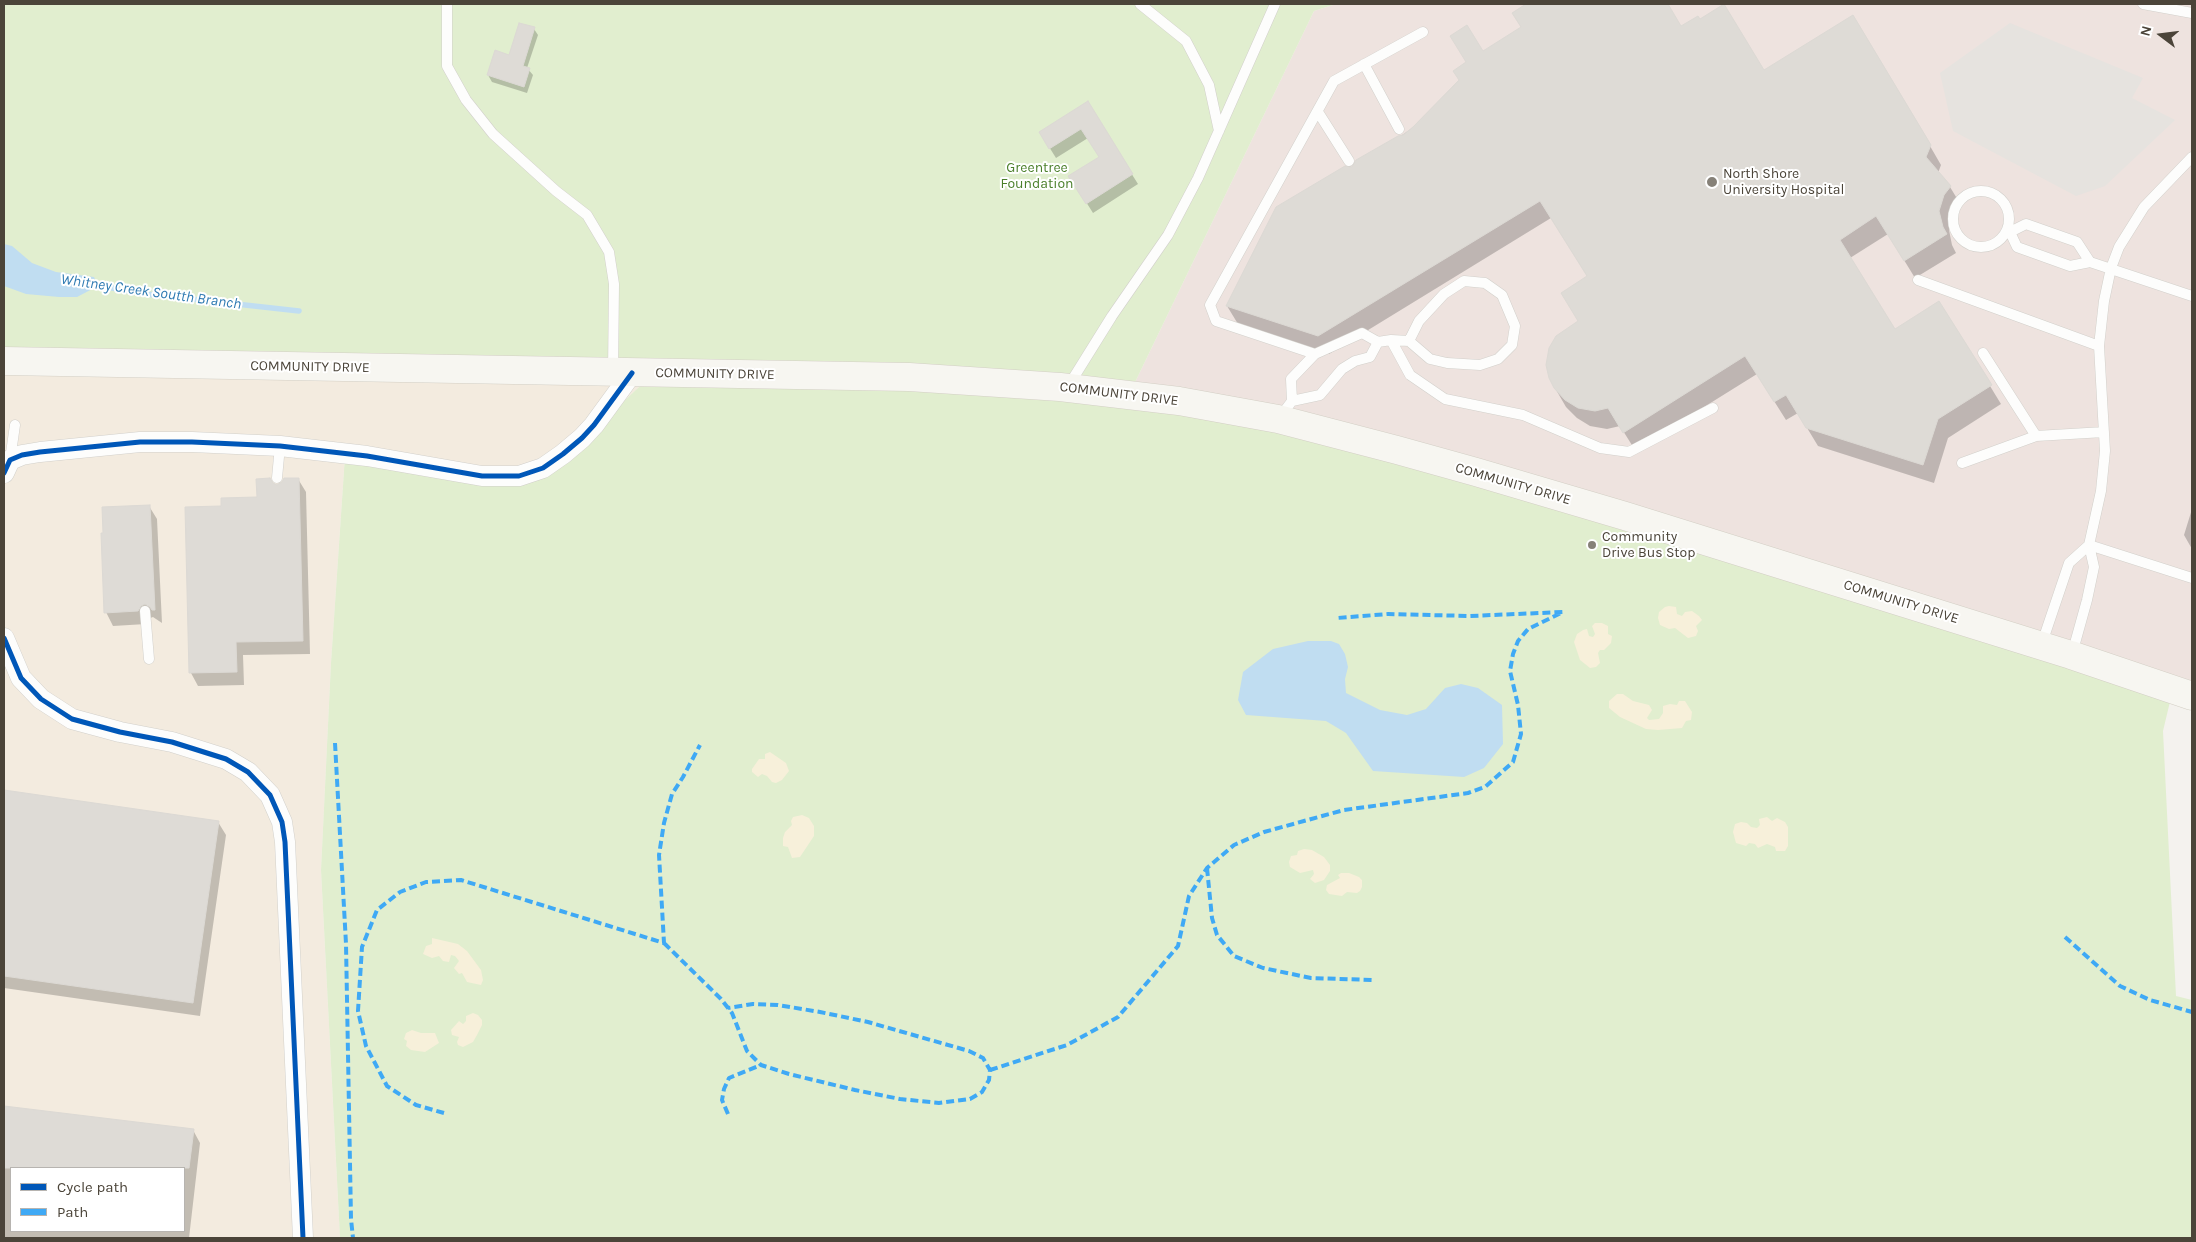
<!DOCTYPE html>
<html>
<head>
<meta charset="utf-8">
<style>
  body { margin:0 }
  #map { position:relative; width:2196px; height:1242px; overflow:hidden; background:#f4f2ee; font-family:Karla,sans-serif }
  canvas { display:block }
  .frame { position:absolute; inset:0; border:5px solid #4b4439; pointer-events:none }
  .legend { position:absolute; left:10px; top:1167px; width:175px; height:65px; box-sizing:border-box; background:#fff; border:1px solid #b7b4b0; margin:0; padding:6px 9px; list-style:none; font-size:15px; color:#4b4439 }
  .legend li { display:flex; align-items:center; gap:10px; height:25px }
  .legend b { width:25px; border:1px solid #b7b4b0 }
  .north { position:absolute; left:2136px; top:10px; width:50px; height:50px; -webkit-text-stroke:4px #fff; paint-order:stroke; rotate:285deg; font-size:14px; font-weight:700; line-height:20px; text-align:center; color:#4b4439 }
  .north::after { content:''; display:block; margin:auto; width:18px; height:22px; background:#4b4439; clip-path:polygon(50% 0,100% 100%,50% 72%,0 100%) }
</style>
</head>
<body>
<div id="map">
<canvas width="2196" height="1242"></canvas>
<div class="frame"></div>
<ul class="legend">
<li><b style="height:6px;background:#0057b8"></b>Cycle path</li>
<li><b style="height:6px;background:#3fa9f5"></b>Path</li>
</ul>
<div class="north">N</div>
</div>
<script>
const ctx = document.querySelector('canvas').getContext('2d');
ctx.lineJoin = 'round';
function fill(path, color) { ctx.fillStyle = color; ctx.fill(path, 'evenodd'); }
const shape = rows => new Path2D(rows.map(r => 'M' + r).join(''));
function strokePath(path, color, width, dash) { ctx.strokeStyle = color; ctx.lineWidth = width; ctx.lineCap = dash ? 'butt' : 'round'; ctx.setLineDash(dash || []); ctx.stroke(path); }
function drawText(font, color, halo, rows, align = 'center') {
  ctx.font = font + ' Karla,sans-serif'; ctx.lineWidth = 4; ctx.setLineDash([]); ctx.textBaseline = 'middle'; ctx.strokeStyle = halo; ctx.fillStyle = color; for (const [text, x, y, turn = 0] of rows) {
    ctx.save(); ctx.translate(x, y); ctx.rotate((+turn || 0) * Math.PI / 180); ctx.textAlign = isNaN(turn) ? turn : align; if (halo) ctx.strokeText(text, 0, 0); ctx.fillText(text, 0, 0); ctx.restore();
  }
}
fill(shape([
  [4,361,652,375,567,454,522,477,345,456,331,663,321,870,340,1238,4,1238],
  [11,1168,184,1168,184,1231,11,1231]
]), '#f3ebdf');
fill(shape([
  [1336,4,2192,4,2192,696,1126,401,1314,11]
]), '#eee3df');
fill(shape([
  [4,4,1336,4,1314,11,1126,401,1289,427,2173,689,2163,731,2176,996,2192,1000,2192,1238,340,1238,321,870,331,663,345,456,482,479,567,454,652,375,4,362]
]), '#e1eecf');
fill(shape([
  [1669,606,1676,607,1677,614,1682,616,1685,612,1692,611,1699,616,1702,620,1696,626,1698,631,1696,636,1688,638,1675,628,1669,629,1660,625,1658,618,1659,612,1665,607],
  [1595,623,1602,623,1608,626,1608,634,1612,636,1611,643,1604,650,1600,650,1598,653,1600,663,1596,667,1590,668,1580,660,1574,642,1577,634,1583,630,1587,629,1589,636,1593,637,1595,634,1592,626],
  [1617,694,1623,694,1633,701,1649,705,1652,710,1647,718,1649,720,1659,719,1663,713,1663,706,1670,704,1677,705,1679,701,1685,701,1692,712,1691,720,1686,721,1682,728,1658,730,1646,729,1620,717,1609,708,1609,701],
  [770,752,786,763,789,771,782,780,776,783,772,782,767,776,762,774,758,777,752,772,752,769,759,759,765,759,765,754],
  [802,815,809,818,814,826,814,836,800,857,792,858,788,847,783,846,783,838,785,832,792,825,791,821,793,817],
  [1767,817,1772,821,1777,818,1785,822,1788,827,1788,846,1785,851,1776,851,1775,847,1767,844,1758,848,1755,844,1749,843,1746,846,1736,843,1733,832,1735,824,1741,822,1747,823,1751,827,1757,828,1760,825,1759,819],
  [1304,849,1312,850,1324,857,1330,865,1330,871,1324,880,1315,883,1310,879,1314,874,1313,870,1300,873,1290,867,1289,862,1291,856,1297,855,1298,851],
  [1341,873,1349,873,1359,877,1362,880,1362,887,1360,891,1357,893,1347,892,1342,896,1329,894,1326,890,1327,885,1340,878,1338,875],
  [432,938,458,944,467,951,481,970,483,980,481,985,467,982,462,973,459,974,454,968,459,961,455,956,451,955,449,962,443,961,439,956,432,958,423,954,426,946,432,944],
  [473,1013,478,1015,482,1020,482,1025,477,1035,473,1042,463,1047,458,1045,457,1042,459,1037,452,1035,451,1030,459,1021,463,1024,466,1021,466,1016],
  [412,1030,421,1033,435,1033,439,1043,425,1052,411,1050,406,1046,407,1041,404,1039,406,1033]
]), '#f7f0da');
fill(shape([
  [2010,23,2143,78,2132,98,2175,120,2105,186,2076,196,1953,131,1940,73]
]), '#e6e3df');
fill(shape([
  [4,244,12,246,32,263,56,272,94,277,98,286,77,297,59,297,26,294,4,286],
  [1308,641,1331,641,1339,644,1345,654,1348,667,1345,679,1346,693,1380,710,1407,715,1426,709,1445,688,1461,684,1478,688,1502,705,1503,744,1484,768,1464,777,1373,771,1346,733,1326,721,1246,715,1238,700,1243,672,1273,649]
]), '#c0ddf1');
fill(shape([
  [1529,4,1666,4,1681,28,1700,20,1763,71,1930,146,1941,165,1938,173,1950,187,1961,205,1954,214,1949,230,1952,245,1956,253,1915,278,1888,234,1850,258,1895,330,1990,386,2001,404,1948,438,1934,483,1818,446,1798,413,1786,420,1757,374,1635,450,1620,426,1607,429,1590,426,1577,418,1566,407,1555,388,1580,322,1588,277,1551,218,1329,354,1238,324,1227,306,1353,168,1414,127,1460,80,1483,53,1522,28,1513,13],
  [534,29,538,35,527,68,533,75,527,93,492,82,488,75,509,57],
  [1087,103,1138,184,1093,213,1076,186,1100,158,1088,138,1056,158,1046,142],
  [298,479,306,492,310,654,243,655,244,685,198,686,191,673,222,507,258,498,272,484,277,486],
  [149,506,157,519,162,623,153,617,148,619,146,624,113,626,106,612],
  [2192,509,2192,549,2184,535],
  [4,792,218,822,226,835,200,1016,4,988],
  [4,1107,193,1130,200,1143,189,1238,4,1238],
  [11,1168,184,1168,184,1231,11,1231]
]), '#0003');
strokePath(shape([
  [90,284,146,294,299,311]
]), '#c0ddf1', 5.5);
const building = shape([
  [1526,4,1668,4,1681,26,1698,16,1700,19,1724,4,1764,70,1853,15,1931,145,1926,157,1951,186,1944,195,1939,211,1943,227,1947,234,1904,261,1876,216,1840,240,1895,329,1939,301,1992,385,1938,419,1923,465,1806,428,1786,395,1774,402,1745,356,1623,433,1608,408,1595,411,1578,408,1565,400,1554,388,1549,378,1546,365,1549,348,1556,336,1578,321,1561,293,1587,276,1540,201,1318,336,1226,306,1276,207,1345,166,1352,167,1356,160,1398,136,1403,135,1413,127,1459,80,1453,71,1466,62,1450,36,1467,25,1483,51,1521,27,1512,13,1526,4],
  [519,23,535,27,523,66,530,68,524,87,487,75,495,50,509,55,519,23],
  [1088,101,1133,174,1086,204,1068,176,1099,157,1081,129,1049,149,1039,132,1088,101],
  [270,478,273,483,277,485,282,482,284,478,299,478,303,641,236,642,237,672,189,673,185,507,221,506,221,498,257,497,256,479,270,478],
  [150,505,155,610,152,610,150,607,145,604,141,606,138,611,104,613,101,533,103,533,102,507,150,505],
  [4,790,219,821,193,1003,4,976,4,790],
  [4,1106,194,1129,189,1168,4,1168,4,1106]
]);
fill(building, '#dedbd6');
strokePath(building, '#dcd9d4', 1);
const service = shape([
  [447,4,447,66,466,100,493,134,556,191,587,215,609,252,614,284,613,372],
  [1140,4,1186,41,1209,85,1219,131],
  [2143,4,2192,13],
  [1364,64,1399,129],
  [1318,112,1349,161],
  '1953 219a28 28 0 1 1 56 0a28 28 0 1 1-56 0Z',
  [2007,231,2010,232,2026,224,2077,242,2090,262],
  [2010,232,2017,247,2070,266,2090,262,2192,296],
  [1918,280,2099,346],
  [1391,340,1410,375,1445,399,1523,415,1600,448,1629,452,1713,408],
  [1378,342,1391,340,1409,341,1430,359,1447,363,1480,365,1498,359,1512,345,1515,326,1502,295,1485,283,1464,281,1444,294,1419,321,1409,341],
  [1983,353,2036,436,2104,432],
  [1315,354,1216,321,1210,305,1334,81,1423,32],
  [1069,385,1112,316,1168,235,1198,178,1275,4],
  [1280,417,1292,401,1291,379,1315,354,1362,333,1378,342,1370,357,1355,361,1342,369,1320,395,1292,401],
  [10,460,15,425],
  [1962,463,2036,436],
  [277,478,280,446],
  [2089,545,2192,578],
  [145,611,149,659],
  [2041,646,2069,563,2089,545],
  [2072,654,2087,600,2094,567,2089,545,2101,491,2105,451,2099,346,2104,301,2111,268,2119,247,2144,207,2192,157]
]);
const minor = shape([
  [4,473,10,460,22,455,40,452,140,442,192,442,280,446,367,456,482,476,519,476,543,468,563,454,582,438,594,425,632,373],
  [4,638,21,678,41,699,72,719,120,732,172,742,226,759,248,772,270,795,282,822,285,842,303,1238]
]);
const secondary = shape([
  [4,361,909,377,1060,387,1179,401,1278,419,1397,450,1476,472,1625,516,2071,655,2192,696]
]);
strokePath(service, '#d2d0cb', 11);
strokePath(minor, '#d2d0cb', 21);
strokePath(secondary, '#d3cfc5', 29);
strokePath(service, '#fdfdfc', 10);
strokePath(minor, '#fdfdfc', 20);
strokePath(secondary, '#f7f6f1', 28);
strokePath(shape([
  [335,743,346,944,351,1219,353,1238],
  [1207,868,1212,918,1217,935,1234,956,1263,968,1311,978,1372,980],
  [2065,937,2120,986,2150,1000,2192,1012],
  [664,943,721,999,732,1013,747,1051,761,1065,789,1074,855,1090,900,1099,939,1103,970,1099,982,1092,989,1080,990,1070,983,1058,969,1051,868,1022,820,1012,778,1005,753,1004,728,1008],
  [990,1070,1067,1045,1118,1017,1178,946,1189,896,1207,868,1234,845,1264,832,1344,810,1468,793,1485,787,1513,762,1521,734,1518,705,1510,671,1513,654,1518,641,1528,629,1563,612,1470,616,1388,614,1337,618],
  [444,1113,416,1105,387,1086,366,1046,358,1011,362,947,377,910,400,892,426,882,461,880,664,943,659,855,664,823,672,794,683,777,700,745],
  [728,1114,722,1100,724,1089,729,1078,761,1065]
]), '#3fa9f5', 4, [8, 4]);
strokePath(shape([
  [4,473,10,460,22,455,40,452,140,442,192,442,280,446,367,456,482,476,519,476,543,468,563,454,582,438,594,425,632,373],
  [4,638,21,678,41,699,72,719,120,732,172,742,226,759,248,772,270,795,282,822,285,842,303,1238]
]), '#0057b8', 5);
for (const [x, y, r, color] of [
  [1712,182,6,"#868178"],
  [1592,545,5,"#868178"]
]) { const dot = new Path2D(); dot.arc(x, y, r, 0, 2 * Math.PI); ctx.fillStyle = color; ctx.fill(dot); strokePath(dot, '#fff', 2); }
drawText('14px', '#4a7f2a', '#fff', [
  ["Greentree",1037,168],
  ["Foundation",1037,184]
]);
drawText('14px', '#4b4439', '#fff', [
  ["North Shore",1723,174],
  ["University Hospital",1723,190],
  ["Community",1602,537],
  ["Drive Bus Stop",1602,553]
], 'left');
drawText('14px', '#4b4439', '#fff', [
  ["COMMUNITY DRIVE",310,367,1],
  ["COMMUNITY DRIVE",715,374,1],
  ["COMMUNITY DRIVE",1119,394,7],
  ["COMMUNITY DRIVE",1513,484,16],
  ["COMMUNITY DRIVE",1901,602,17]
]);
drawText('italic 15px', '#2e7ab2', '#fff', [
  ["Whitney Creek Soutth Branch",151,292,8]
]);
</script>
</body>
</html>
